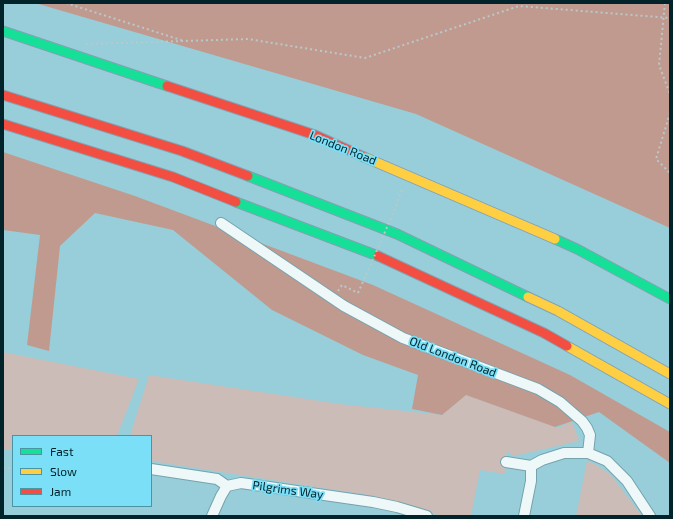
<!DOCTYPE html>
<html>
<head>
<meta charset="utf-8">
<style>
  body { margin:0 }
  #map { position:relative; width:673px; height:519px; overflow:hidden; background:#97ceda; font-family:"Exo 2",sans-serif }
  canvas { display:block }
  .frame { position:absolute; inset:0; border:4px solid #02232a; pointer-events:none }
  .legend { position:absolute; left:12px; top:435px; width:140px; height:72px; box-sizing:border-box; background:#7adff7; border:1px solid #4a94a5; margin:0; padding:5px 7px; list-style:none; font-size:12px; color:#02232a }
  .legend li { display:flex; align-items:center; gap:8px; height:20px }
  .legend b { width:20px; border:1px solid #4a94a5 }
</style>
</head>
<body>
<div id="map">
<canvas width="673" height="519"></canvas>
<div class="frame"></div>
<ul class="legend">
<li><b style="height:5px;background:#16e098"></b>Fast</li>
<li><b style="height:5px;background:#ffcf43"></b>Slow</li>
<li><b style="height:5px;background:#f24e42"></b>Jam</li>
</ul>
</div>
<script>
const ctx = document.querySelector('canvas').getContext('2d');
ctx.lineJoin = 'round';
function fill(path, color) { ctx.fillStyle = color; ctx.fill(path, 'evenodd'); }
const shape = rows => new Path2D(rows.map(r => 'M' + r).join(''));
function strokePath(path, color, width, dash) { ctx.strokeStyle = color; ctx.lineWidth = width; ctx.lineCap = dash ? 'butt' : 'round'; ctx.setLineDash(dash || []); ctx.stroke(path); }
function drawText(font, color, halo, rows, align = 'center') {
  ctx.font = font + ' "Exo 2",sans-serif'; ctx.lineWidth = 3.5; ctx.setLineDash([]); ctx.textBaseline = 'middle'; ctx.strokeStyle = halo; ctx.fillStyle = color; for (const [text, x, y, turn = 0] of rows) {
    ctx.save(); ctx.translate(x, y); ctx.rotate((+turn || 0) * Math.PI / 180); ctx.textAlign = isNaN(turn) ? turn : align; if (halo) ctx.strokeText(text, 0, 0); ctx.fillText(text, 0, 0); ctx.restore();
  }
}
fill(shape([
  [3,352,139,379,117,436,13,436,13,450,3,450],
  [149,375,340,404,442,415,466,395,559,428,571,421,575,429,579,441,514,456,507,451,505,474,480,470,471,516,439,516,408,504,374,496,151,461,151,436,130,436],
  [587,461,595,464,611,475,642,516,576,516]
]), '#cbbcb7');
fill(shape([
  [35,3,670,3,670,228,416,114],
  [3,152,135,196,373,285,570,375,670,432,670,463,599,412,555,427,466,395,442,415,412,409,418,375,363,355,272,310,173,230,95,213,60,246,49,351,27,345,40,235,3,230]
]), '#c19a8f');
const street = shape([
  [221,223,344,306,403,338,538,389,560,402,582,421,587,428,590,435,588,453],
  [506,462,531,466,542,460,564,453,588,453,607,461,627,481,650,516],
  [151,469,217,479,227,486,241,483,373,502,397,507,427,516],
  [212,516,221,496,227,486],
  [524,516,531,481,531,466]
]);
const fast = shape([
  [3,31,167,86],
  [248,176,397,234,528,297],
  [236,202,378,256],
  [555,239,577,249,670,299]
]);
const slow = shape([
  [364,157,555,239],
  [528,297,558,311,670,374],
  [567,346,670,404]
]);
const jam = shape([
  [167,86,315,135,364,157],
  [3,95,182,151,248,176],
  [3,124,173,177,236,202],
  [378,256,544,333,567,346]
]);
strokePath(street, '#75a3ad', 12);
strokePath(fast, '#84a1b2', 11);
strokePath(slow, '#84a1b2', 11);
strokePath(jam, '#84a1b2', 11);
strokePath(shape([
  [66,3,184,41],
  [665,3,659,65,670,94],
  [86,44,248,39,365,58,519,6,670,18],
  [670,113,656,159,670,173],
  [338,291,342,285,358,293],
  [3,468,13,468]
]), '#b8c9cc', 2, [2, 3]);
strokePath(street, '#eff8f9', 10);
strokePath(fast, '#16e098', 9);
strokePath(slow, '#ffcf43', 9);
strokePath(jam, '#f24e42', 9);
strokePath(shape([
  [358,293,392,216,403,187]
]), '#b8c9cc', 2, [2, 3]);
drawText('12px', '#02232a', '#7adff7', [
  ["London Road",343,148,22],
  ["Old London Road",453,357,21],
  ["Pilgrims Way",288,490,8]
]);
</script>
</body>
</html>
